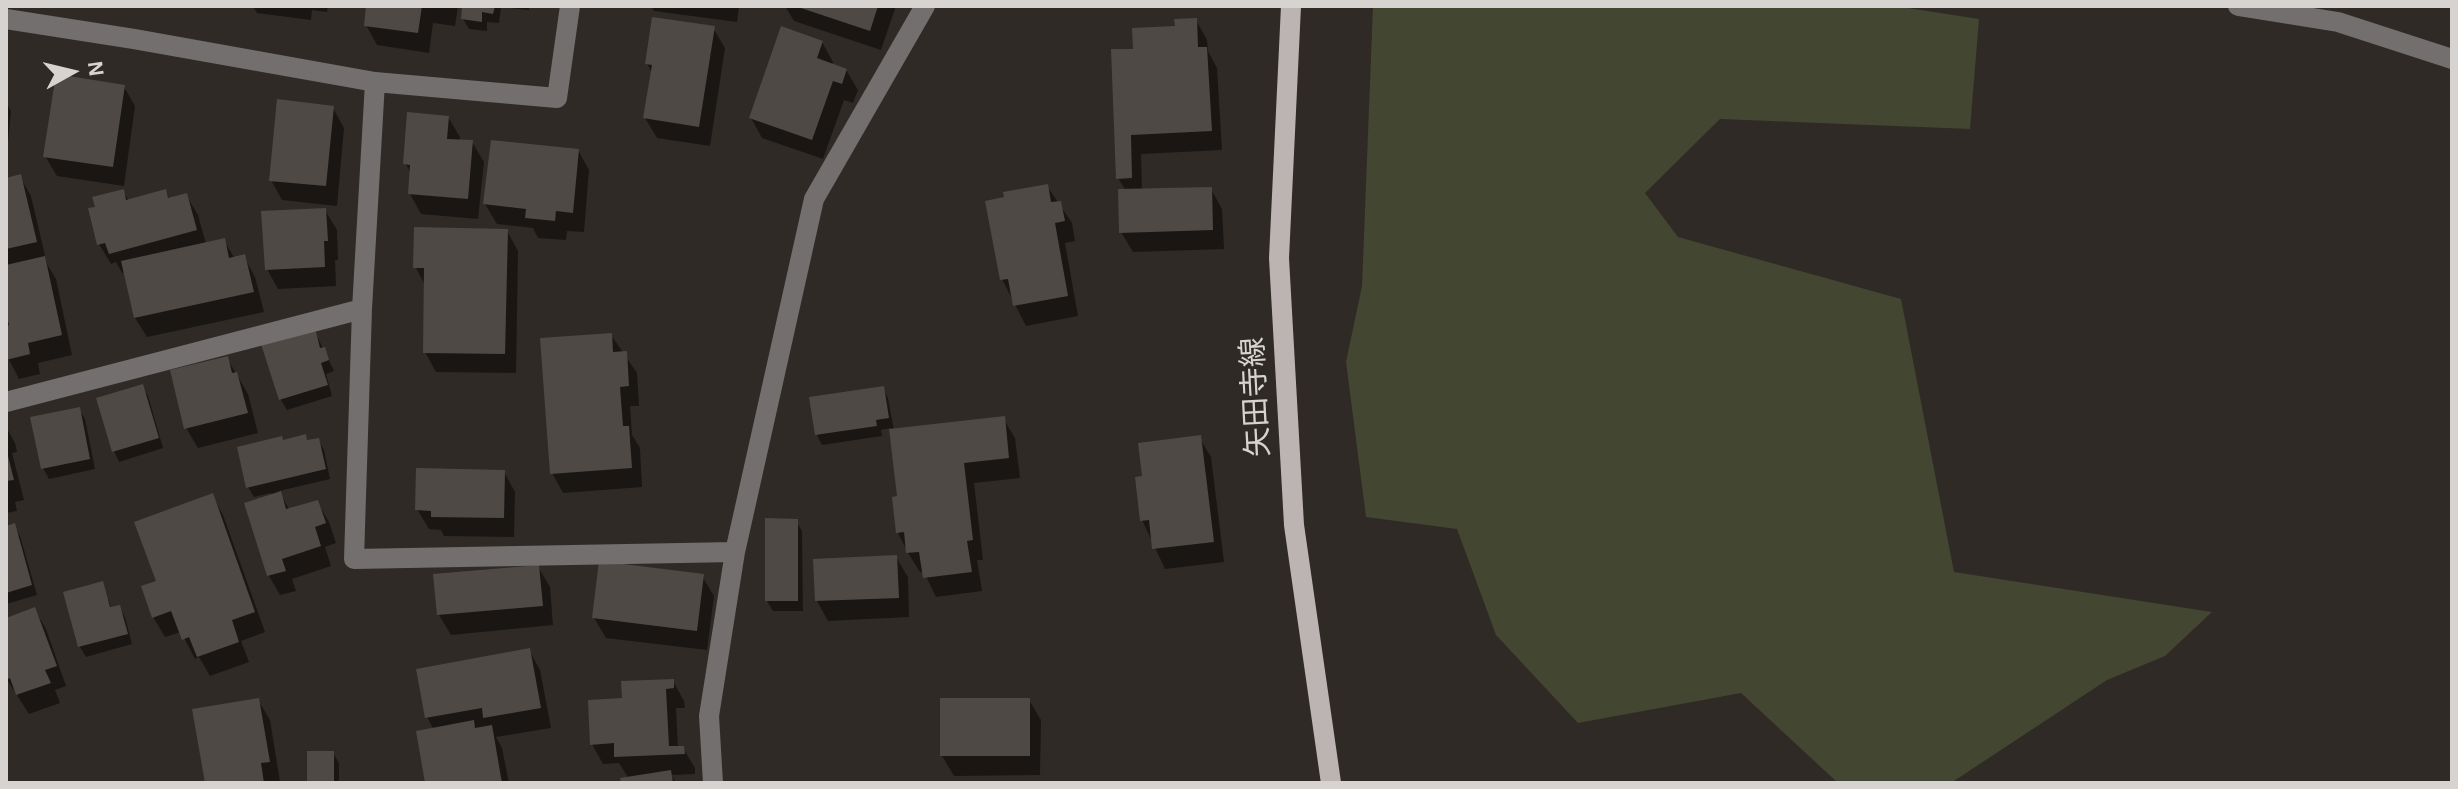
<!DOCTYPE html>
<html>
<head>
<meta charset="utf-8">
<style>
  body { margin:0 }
  #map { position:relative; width:2458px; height:789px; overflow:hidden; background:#2f2a25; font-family:"Alegreya Sans",sans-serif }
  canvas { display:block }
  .frame { position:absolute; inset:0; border:8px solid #d6d3d0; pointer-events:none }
  .north { position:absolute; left:32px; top:32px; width:80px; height:80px; -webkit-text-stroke:6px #2f2a25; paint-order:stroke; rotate:82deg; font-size:22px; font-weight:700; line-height:32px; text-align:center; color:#d6d3d0 }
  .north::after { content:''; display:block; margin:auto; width:28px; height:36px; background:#d6d3d0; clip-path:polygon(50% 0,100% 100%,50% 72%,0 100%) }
</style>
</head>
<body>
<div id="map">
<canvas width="2458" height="789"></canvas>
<div class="frame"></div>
<div class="north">N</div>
</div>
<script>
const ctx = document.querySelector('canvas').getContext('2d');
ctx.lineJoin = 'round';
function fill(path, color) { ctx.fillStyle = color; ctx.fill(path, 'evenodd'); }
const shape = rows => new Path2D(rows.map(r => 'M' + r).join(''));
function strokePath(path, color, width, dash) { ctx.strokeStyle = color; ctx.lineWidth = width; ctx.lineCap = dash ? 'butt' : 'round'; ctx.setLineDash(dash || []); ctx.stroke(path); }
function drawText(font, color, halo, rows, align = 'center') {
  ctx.font = font + ' "Alegreya Sans","Noto Sans JP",sans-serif'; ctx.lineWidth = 6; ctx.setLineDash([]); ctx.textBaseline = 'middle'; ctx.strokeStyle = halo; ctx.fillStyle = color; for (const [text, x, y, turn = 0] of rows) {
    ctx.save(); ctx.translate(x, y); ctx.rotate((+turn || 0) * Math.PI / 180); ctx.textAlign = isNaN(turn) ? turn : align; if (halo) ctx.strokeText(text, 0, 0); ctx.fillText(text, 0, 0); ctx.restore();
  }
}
fill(shape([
  [1373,6,1895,6,1979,19,1970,129,1720,119,1645,193,1678,237,1901,299,1954,572,2212,612,2165,656,2107,680,1951,783,1838,783,1741,693,1578,723,1496,635,1457,529,1366,517,1346,362,1362,286]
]), '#434631');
fill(shape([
  [253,6,328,6,327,12,312,10,311,20,257,13],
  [368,6,458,6,455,26,433,23,429,53,377,45,366,25],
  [464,6,529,6,529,10,501,7,499,23,487,22,487,31,469,29,463,19],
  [651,6,739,6,737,22,654,11],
  [785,6,896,6,881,50,794,21],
  [1196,20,1207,40,1208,51,1217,68,1222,150,1141,154,1142,190,1211,189,1222,209,1224,249,1133,252,1121,232,1126,191,1118,178,1135,50],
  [713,28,725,48,710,146,657,138,645,118,652,73,647,63],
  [822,42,833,62,832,65,846,70,858,90,853,103,844,100,823,159,762,138,751,118],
  [124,87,135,106,124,186,57,176,45,156],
  [6,103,11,111,6,163],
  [333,108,344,128,337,206,282,200,271,180],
  [448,117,460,137,459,142,472,142,484,162,478,219,421,214,410,194,411,174,406,164],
  [578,150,589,170,584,232,567,231,566,240,538,238,533,228,497,224,485,204],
  [20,177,31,196,47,264,56,279,72,355,38,363,40,374,19,379,6,354,6,180],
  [1047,186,1072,223,1075,241,1065,243,1078,316,1026,326,1002,279],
  [123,191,129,201,165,191,170,200,186,195,198,215,206,244,224,240,235,259,244,257,255,277,264,312,147,337,135,318,125,272,122,273,116,262,111,264,99,244],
  [325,210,337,230,338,260,335,260,336,286,278,289,267,269],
  [507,231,518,251,516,373,436,372,425,352,425,285,416,268],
  [314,330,334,371,326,374,332,396,287,410,281,400,264,345],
  [611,335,637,373,639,406,630,406,632,435,640,448,642,487,563,493,552,473],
  [227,358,248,394,258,433,198,448,186,428],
  [142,386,148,396,163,448,119,462,114,451],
  [883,388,888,398,894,431,1003,418,1015,438,1020,478,974,483,983,560,977,560,982,591,936,597,924,572,920,572,908,553,898,533,900,498,891,428,881,430,882,436,822,445,817,435],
  [79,409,85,419,95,469,49,479,43,468],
  [6,427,15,443,17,452,12,453,24,500,15,502,17,511,6,513],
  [305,436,308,442,318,440,324,450,330,479,279,491,290,511,317,502,329,522,336,543,325,547,331,566,292,579,296,591,280,595,269,576,246,505,272,496,271,493,254,497,248,487,283,442],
  [1199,437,1211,457,1224,562,1165,569,1142,520,1144,477],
  [504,472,515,492,514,537,444,536,441,530,429,529,417,509],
  [212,496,223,515,265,632,241,641,249,662,210,676,199,657,195,659,181,632,165,637,153,617,158,582],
  [796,521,802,531,803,611,773,611,767,601],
  [14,526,20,536,37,595,6,604,6,528],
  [896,557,908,577,909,617,828,621,817,601],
  [538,567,550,587,553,625,451,635,439,615],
  [702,576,714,596,707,650,606,638,594,618],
  [102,584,112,609,119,607,125,617,132,644,86,657,80,647,65,594],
  [34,609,46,629,66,686,55,690,60,703,29,714,6,678,6,620],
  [529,650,540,670,551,728,496,737,502,748,509,783,427,783,434,730,427,717],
  [673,681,684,701,685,708,676,708,678,748,683,748,695,768,695,774,671,775,676,783,623,783,629,779,619,763,603,764,592,744,624,700],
  [258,700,270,720,280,782,207,783],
  [1029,700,1041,720,1040,775,954,776,942,756],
  [333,753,339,763,339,783,309,783]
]), '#0007');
fill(shape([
  [366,6,422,6,418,33,364,26],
  [462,6,495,6,493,14,482,12,482,22,461,19],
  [795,6,878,6,870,31],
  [652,17,715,26,699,127,643,118,652,65,645,64],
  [1197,18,1198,47,1207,47,1212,131,1131,135,1132,178,1116,179,1111,49,1133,49,1132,28,1175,26,1174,19],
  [781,26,823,41,817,58,847,69,842,84,833,81,812,140,749,118],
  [56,74,125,85,113,167,43,157],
  [277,99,334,106,326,186,269,181],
  [407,112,449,116,447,139,473,140,468,199,408,194,410,165,403,164],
  [491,140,579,149,573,213,556,211,555,221,525,218,526,209,483,204],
  [21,174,37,242,6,249,6,178],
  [1048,184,1051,202,1061,201,1065,221,1055,223,1068,296,1013,306,1008,279,1000,280,985,201,1004,197,1003,192],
  [1212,187,1213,230,1119,233,1118,189],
  [124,189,126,200,166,189,168,198,187,193,197,230,109,254,105,243,97,245,88,208,95,207,92,197],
  [326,208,328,241,324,241,325,267,265,270,261,211],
  [414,227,508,229,505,354,423,353,424,268,413,268],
  [225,238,229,258,245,254,254,292,134,318,121,261],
  [45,256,62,335,28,343,30,354,6,360,6,326,9,325,6,313,6,265],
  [315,328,320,348,325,347,329,360,321,363,328,385,279,400,261,344],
  [612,333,613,352,627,351,629,386,620,387,623,426,629,426,632,468,550,474,540,338],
  [228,356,232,373,237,372,248,413,184,429,170,370],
  [143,384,159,438,112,452,96,398],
  [884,386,889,418,876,420,877,426,815,435,809,397],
  [80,407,90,459,41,469,30,417],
  [1005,416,1009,458,964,463,973,540,967,541,972,572,923,578,919,552,906,553,904,532,896,533,892,497,897,496,889,429],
  [306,434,307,440,319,438,326,469,246,488,237,447,282,436,283,440],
  [1201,435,1214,542,1152,549,1149,520,1140,521,1135,477,1142,476,1138,443],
  [7,452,14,480,6,481,6,453],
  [416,468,505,470,504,518,431,517,431,511,415,510],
  [281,491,286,509,318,500,326,523,315,527,321,546,282,559,286,571,267,576,244,503],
  [213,493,255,612,232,620,239,642,197,657,189,637,182,640,171,611,152,618,141,586,156,581,134,522],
  [765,518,798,519,798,601,765,601],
  [15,523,32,585,6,593,6,526],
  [897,555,899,598,815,601,813,559],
  [599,561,704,574,697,631,592,618],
  [539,565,543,606,437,615,433,574],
  [103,581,110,607,120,605,128,634,78,647,63,592],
  [35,607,57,666,45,670,51,683,16,695,10,678,6,680,6,618],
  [530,648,541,708,483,718,482,708,425,718,416,669],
  [674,679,674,688,666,689,669,746,684,746,685,754,614,757,614,743,590,745,588,700,622,698,621,681],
  [259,698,270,762,261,763,264,783,205,783,192,709],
  [940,698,1030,698,1030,756,940,756],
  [474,720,475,728,492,725,502,783,425,783,416,731],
  [307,751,334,751,334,783,307,783],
  [671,770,673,783,621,783,620,778]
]), '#4f4945');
strokePath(shape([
  [2238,6,2338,22,2452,59],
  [6,19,134,39,375,82,557,98,570,6],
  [375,82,362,309,354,559,735,552],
  [6,402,362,309],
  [713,783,709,716,735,552,814,199,925,6]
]), '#736f6e', 20);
strokePath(shape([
  [1291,6,1279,258,1294,525,1331,783]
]), '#bcb4b2', 20);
drawText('30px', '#d6d3d0', '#2f2a25', [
  ["矢田寺線",1256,397,-93]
]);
</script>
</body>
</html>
